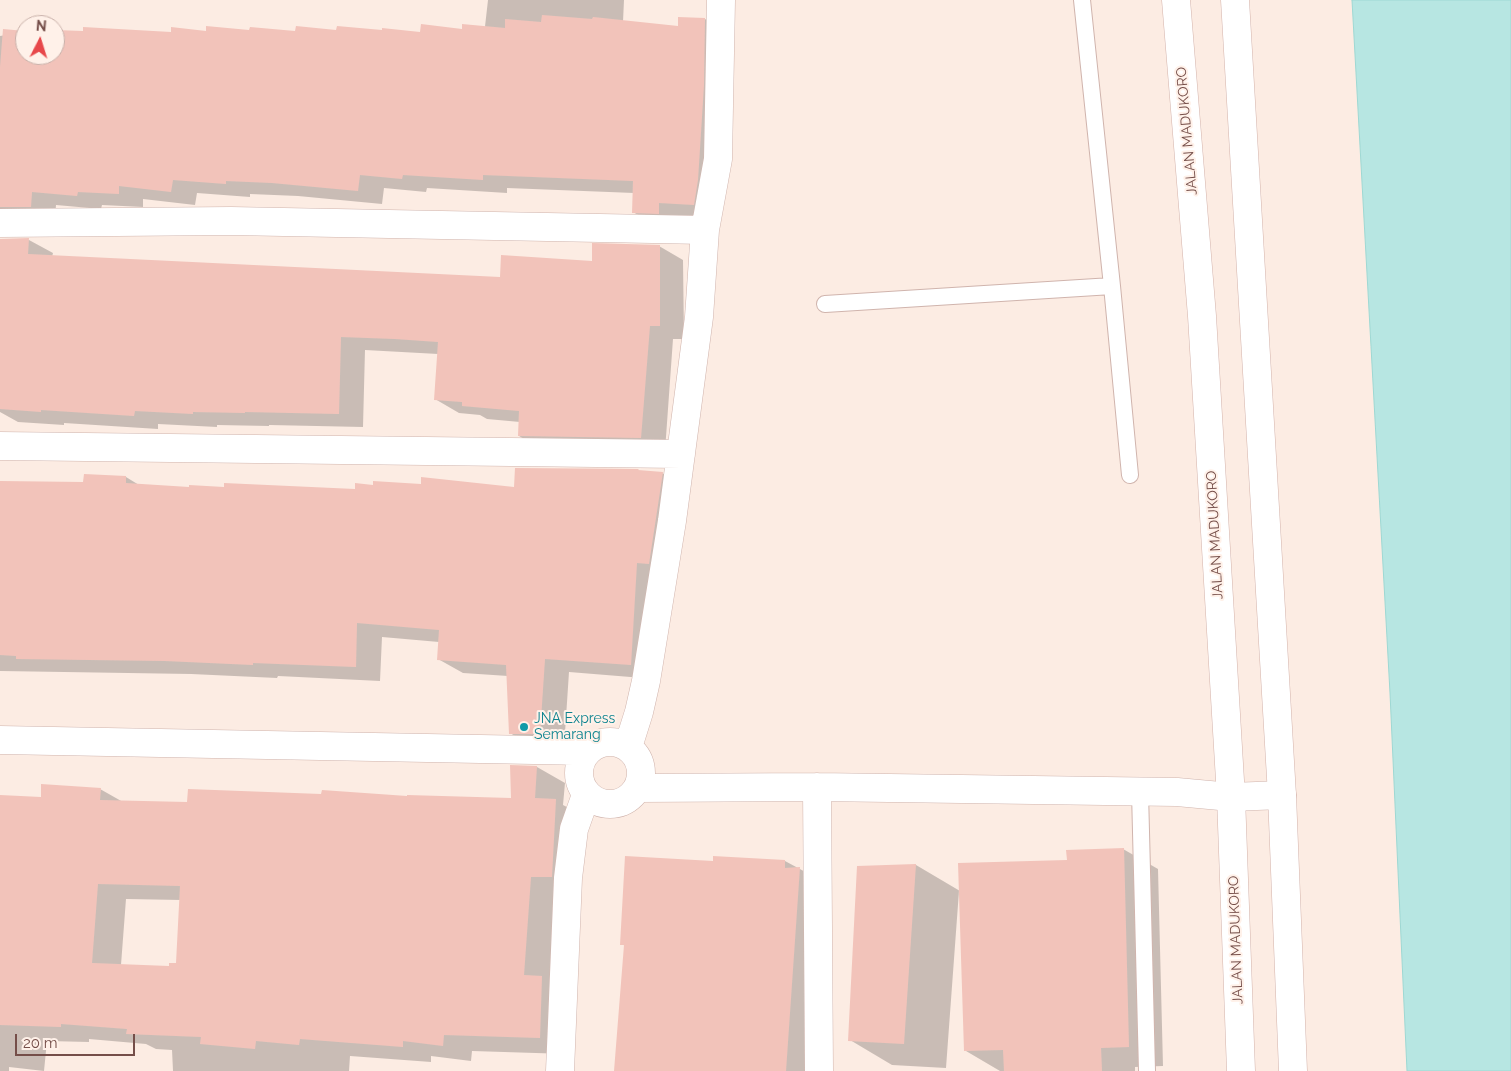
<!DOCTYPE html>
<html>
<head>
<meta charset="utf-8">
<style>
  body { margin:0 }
  #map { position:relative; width:1511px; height:1071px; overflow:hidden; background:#fcece3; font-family:Raleway,sans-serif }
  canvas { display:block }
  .north { position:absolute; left:15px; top:15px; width:50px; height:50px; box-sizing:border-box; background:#fff1e9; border:1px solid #c8b0a9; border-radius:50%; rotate:5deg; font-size:14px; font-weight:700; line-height:20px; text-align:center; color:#754e49 }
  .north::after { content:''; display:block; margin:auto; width:18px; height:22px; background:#e7474a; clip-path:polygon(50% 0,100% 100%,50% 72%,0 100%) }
  .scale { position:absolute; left:15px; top:1034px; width:120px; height:22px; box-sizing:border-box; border:2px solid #754e49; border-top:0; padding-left:6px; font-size:15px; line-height:18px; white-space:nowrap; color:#754e49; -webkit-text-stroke:4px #fff1e9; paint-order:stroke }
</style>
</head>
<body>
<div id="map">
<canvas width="1511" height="1071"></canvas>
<div class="north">N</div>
<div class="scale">20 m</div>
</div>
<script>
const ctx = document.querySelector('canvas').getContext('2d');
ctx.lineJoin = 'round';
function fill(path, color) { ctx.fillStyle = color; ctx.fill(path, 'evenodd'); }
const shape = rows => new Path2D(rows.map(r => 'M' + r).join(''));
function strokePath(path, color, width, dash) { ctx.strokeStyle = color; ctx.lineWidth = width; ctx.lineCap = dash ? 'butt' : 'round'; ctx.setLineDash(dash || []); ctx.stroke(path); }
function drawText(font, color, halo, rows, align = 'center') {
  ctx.font = font + ' Raleway,sans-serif'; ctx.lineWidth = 4; ctx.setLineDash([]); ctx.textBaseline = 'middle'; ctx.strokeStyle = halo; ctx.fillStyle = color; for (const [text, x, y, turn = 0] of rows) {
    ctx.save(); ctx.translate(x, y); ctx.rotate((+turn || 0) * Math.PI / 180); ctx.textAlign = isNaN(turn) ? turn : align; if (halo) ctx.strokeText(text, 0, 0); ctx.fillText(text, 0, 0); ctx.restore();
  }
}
const water = shape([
  [1352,0,1511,0,1511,1071,1407,1071,1390,693,1352,0]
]);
fill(water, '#b7e6e2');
strokePath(water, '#9ed8d3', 1);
fill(shape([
  [488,0,624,0,623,22,679,28,705,19,729,33,718,218,657,226,633,212,634,193,507,188,507,193,427,188,426,192,384,188,382,204,298,196,250,194,250,197,197,193,195,205,143,199,143,207,102,205,101,209,56,205,55,220,0,216,0,36,25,32,25,55,55,55,55,31,172,34,207,33,483,44],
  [0,240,29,240,53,253,52,257,501,278,593,262,659,246,683,260,684,339,673,339,665,451,543,450,519,436,520,422,487,419,480,415,459,413,435,399,438,354,365,350,363,427,269,425,269,426,217,425,217,427,158,424,158,429,64,423,64,425,18,422,0,412],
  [662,473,687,488,655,679,569,672,564,748,535,748,510,733,508,676,463,673,438,659,439,642,382,637,380,681,278,676,277,678,191,674,0,671,0,483,84,484,126,477,139,485,190,488,356,490,374,487,422,485,515,488],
  [511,766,537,767,565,783,563,805,584,816,567,1054,472,1051,471,1061,431,1056,431,1062,350,1056,349,1071,173,1071,172,1050,156,1049,146,1044,89,1039,89,1042,47,1041,44,1071,9,1067,9,1071,0,1071,0,796,42,798,100,789,123,802,188,804,408,798,512,799],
  [126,899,181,900,177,965,170,968,121,965],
  [1123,849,1158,869,1163,1066,1135,1067,1135,1071,1000,1071,966,1051,960,891,959,891,946,1068,892,1065,850,1040,859,867,916,865,960,891,1068,861],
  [785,861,824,882,811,1071,615,1071,625,946,622,944,714,862]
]), '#0003');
fill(shape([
  [542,15,592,19,593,17,678,26,678,17,705,18,704,85,698,180,694,205,659,203,659,214,632,213,633,181,483,175,483,180,403,175,402,179,360,175,358,191,272,183,226,181,226,184,173,180,171,192,119,186,119,194,78,192,77,196,32,192,31,207,0,207,0,67,3,29,25,31,25,55,55,55,55,30,83,31,83,27,171,32,171,27,206,31,206,26,249,30,250,27,295,31,296,26,336,30,337,26,382,30,382,28,420,32,421,24,462,29,462,24,505,28,505,19,541,22],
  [29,238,28,254,500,277,501,255,592,261,592,243,660,245,660,326,650,326,641,438,518,436,519,411,462,406,462,402,434,400,438,342,395,339,341,337,339,414,245,412,245,413,193,412,193,414,135,411,134,416,41,410,41,412,0,409,0,239],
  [515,468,639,469,638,470,663,472,649,564,637,563,631,665,545,659,540,734,509,734,506,665,437,660,439,630,357,623,356,667,253,663,253,665,165,661,16,659,16,656,0,655,0,481,83,482,84,474,126,476,126,483,189,487,189,485,224,487,224,483,355,489,355,483,373,485,373,481,421,484,421,477,514,487],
  [510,765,537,766,535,798,556,799,552,877,531,877,524,975,542,976,540,1038,444,1035,443,1046,403,1041,403,1047,300,1039,299,1045,256,1041,255,1049,200,1044,201,1037,126,1034,127,1029,61,1024,61,1027,0,1025,0,795,41,797,41,784,101,788,100,800,187,802,188,789,321,794,322,790,407,796,407,795,511,798],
  [98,884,180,886,176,963,169,963,169,966,92,963],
  [1124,848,1129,1047,1101,1048,1102,1071,1004,1071,1003,1050,964,1051,958,863,1067,860,1066,850],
  [625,856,713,861,713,856,785,860,785,868,800,867,786,1071,614,1071,624,945,620,945],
  [916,864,904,1044,848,1041,857,866]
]), '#f2c3ba');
const lane = shape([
  [1082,0,1112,286,1130,475],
  [825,304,1112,286],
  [1140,792,1147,1071]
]);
const street = shape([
  [0,223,231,221,705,230],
  [0,446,681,454],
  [0,740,587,751],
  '579 773a31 31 0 1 1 62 0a31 31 0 1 1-62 0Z',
  [628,747,639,712,646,681,672,521,699,317,705,230,718,159,721,0],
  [817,787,819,1071],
  [638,788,817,787,1177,792,1231,797,1282,795],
  [560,1071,568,878,574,829,586,795]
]);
const secondary = shape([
  [1176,0,1202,316,1231,797,1241,1071],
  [1235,0,1282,795,1293,1071]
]);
strokePath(lane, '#d0b4ad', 18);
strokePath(street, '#d0b4ad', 29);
strokePath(secondary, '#d3b2aa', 29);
strokePath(lane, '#fff', 16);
strokePath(street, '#fff', 28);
strokePath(secondary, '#fff', 28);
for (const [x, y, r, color] of [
  [524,727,5,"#0f9aa8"]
]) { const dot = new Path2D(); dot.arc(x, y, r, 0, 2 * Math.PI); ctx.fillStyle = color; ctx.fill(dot); strokePath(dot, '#fff1e9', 2); }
drawText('14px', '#754e49', '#fff1e9', [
  ["JALAN MADUKORO",1187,131,-95],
  ["JALAN MADUKORO",1215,535,-93],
  ["JALAN MADUKORO",1236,940,-92]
]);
drawText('14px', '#0d838f', '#fff1e9', [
  ["JNA Express",534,719],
  ["Semarang",534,735]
], 'left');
</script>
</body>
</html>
